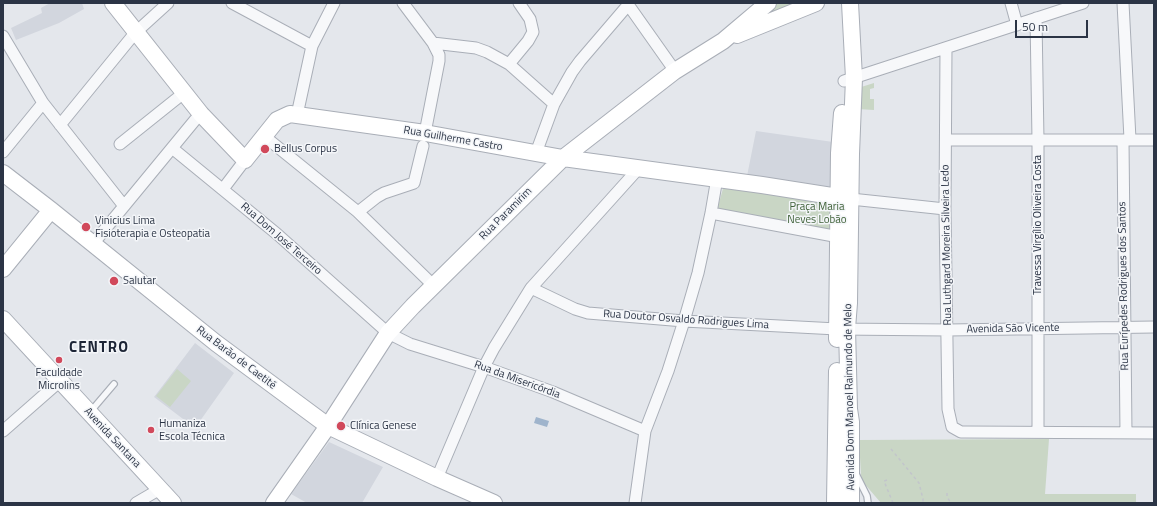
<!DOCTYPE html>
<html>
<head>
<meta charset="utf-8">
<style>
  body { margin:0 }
  #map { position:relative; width:1157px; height:506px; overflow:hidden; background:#e4e7ec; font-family:"Titillium Web",sans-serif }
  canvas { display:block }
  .frame { position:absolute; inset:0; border:4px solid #2b3445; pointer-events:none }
  .scale { position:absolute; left:1015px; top:20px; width:73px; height:18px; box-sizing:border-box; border:2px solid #2b3445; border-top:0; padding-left:5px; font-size:12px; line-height:14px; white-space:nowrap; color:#2b3445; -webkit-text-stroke:3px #f4f6f9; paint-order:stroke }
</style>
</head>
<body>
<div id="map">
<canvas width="1157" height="506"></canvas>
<div class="frame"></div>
<div class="scale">50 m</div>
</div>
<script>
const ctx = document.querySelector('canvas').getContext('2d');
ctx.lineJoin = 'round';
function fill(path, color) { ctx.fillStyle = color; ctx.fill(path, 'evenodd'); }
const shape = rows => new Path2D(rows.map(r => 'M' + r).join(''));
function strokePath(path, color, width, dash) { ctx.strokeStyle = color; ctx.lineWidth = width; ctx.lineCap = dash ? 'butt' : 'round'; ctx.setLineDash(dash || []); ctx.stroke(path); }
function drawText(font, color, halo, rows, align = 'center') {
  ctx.font = font + ' "Titillium Web",sans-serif'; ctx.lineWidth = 3; ctx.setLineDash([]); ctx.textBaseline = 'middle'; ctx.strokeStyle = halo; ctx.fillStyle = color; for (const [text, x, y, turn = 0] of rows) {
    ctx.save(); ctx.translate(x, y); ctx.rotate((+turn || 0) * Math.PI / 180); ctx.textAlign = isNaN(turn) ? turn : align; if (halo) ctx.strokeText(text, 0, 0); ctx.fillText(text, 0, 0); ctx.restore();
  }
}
fill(shape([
  [50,3,82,3,84,9,59,23,16,40,11,28,42,13,41,8],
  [756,131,833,142,832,187,747,176],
  [195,343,234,373,195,428,154,397],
  [329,442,383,467,362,503,307,503,291,494]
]), '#d2d6de');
fill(shape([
  [774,3,803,3,727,41],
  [874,83,874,88,870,89,870,99,874,99,874,110,857,109,858,88],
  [724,185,832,200,834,233,717,210],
  [177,369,191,381,170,407,156,396],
  [1049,439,1045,494,1136,494,1136,503,881,503,863,482,861,475,859,440]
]), '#c9d6c5');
fill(shape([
  [536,417,549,421,547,427,534,423]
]), '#9fb4cc');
const lane = shape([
  [91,411,114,384],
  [856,474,867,496,868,503]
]);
const street = shape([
  [232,3,312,46],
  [403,3,433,43,439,55,439,61,425,133],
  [627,3,675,71],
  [1011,3,1017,25],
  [1123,3,1130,139],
  [1036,18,1038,140,1038,432],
  [3,36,43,103,124,206],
  [433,43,476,48,487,52,509,64,554,104],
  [946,48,945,209,948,409,952,427,961,432,965,432,1154,433],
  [509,64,528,41,533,32,530,19,519,3],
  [844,81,1083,3],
  [297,115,312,46,334,3],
  [60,125,135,33,168,3],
  [264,136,358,212,434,286],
  [946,140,1154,140],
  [1123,140,1126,433],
  [120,144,185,92],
  [172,148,277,234,388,333,410,344,484,367,553,392,645,431],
  [3,152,43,103],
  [536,153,554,104,572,72,580,61,628,5],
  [223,189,245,160],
  [851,199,945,209],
  [358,212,377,197,384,193,414,183,423,146],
  [711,213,839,237],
  [92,245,195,120],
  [531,288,575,309,588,313,684,321,837,329,948,330,1154,327],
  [3,431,60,381],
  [437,478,484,367,494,348,531,288,639,168],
  [136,503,160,489],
  [635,503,645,431,668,371,684,321,698,273,711,213,717,178]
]);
const secondary = shape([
  [113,3,201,114,245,160,277,120,290,114,425,133,563,158,762,185,851,199],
  [850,3,854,78,851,154,849,303,847,328,849,409,851,422,851,503],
  [737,35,816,3],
  [3,173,51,210,216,343,328,426,437,478,494,503],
  [3,269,51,210],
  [3,319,173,503],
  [837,339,839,153,842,113],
  [274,503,328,426,388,333,413,306,563,158,675,71,723,41,768,3],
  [835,503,837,371]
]);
strokePath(lane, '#a9aeb7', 8);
strokePath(street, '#a9aeb7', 13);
strokePath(secondary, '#a9aeb7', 18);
strokePath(shape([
  [891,449,919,483,923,499,923,503],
  [887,480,884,481,893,503],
  [947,493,947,497,951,503]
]), '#c2c5cb', 1.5, [3, 3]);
strokePath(lane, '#f7f8fa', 5.5);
strokePath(street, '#f7f8fa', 11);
strokePath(secondary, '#fff', 16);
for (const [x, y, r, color] of [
  [265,149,5,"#d1495b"],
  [86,227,5,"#d1495b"],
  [114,281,5,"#d1495b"],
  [59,360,4,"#d1495b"],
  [341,426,5,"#d1495b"],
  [151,430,4,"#d1495b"]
]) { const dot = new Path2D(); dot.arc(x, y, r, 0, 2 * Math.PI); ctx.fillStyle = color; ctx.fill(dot); strokePath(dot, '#f4f6f9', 1.5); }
drawText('11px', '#2b3445', '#f4f6f9', [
  ["Rua Guilherme Castro",453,139,10],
  ["Rua Paramirim",506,214,-45],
  ["Travessa Virgílio Oliveira Costa",1038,225,-90],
  ["Rua Dom José Terceiro",281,239,41],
  ["Rua Luthgard Moreira Silveira Ledo",947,245,-91],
  ["Rua Eurípedes Rodrigues dos Santos",1124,286,-91],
  ["Rua Doutor Osvaldo Rodrigues Lima",686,320,4],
  ["Avenida São Vicente",1013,329,-1],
  ["Rua Barão de Caetité",236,358,37],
  ["Rua da Misericórdia",517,380,20],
  ["Avenida Dom Manoel Raimundo de Melo",850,397,-91],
  ["Avenida Santana",112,438,47]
]);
drawText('11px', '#2b3445', '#f4f6f9', [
  ["Bellus Corpus",274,149],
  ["Vinicius Lima",95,221],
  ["Fisioterapia e Osteopatia",95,234],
  ["Salutar",123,281],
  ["Faculdade",59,373,"center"],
  ["Microlins",59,386,"center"],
  ["Humaniza",159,424],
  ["Escola Técnica",159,437],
  ["Clínica Genese",350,426]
], 'left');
drawText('11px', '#3f6138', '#f4f6f9', [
  ["Praça Maria",817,207],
  ["Neves Lobão",817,220]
]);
ctx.letterSpacing = '1px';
drawText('bold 15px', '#1d2536', '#f4f6f9', [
  ["CENTRO",99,348]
]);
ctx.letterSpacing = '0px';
</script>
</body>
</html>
